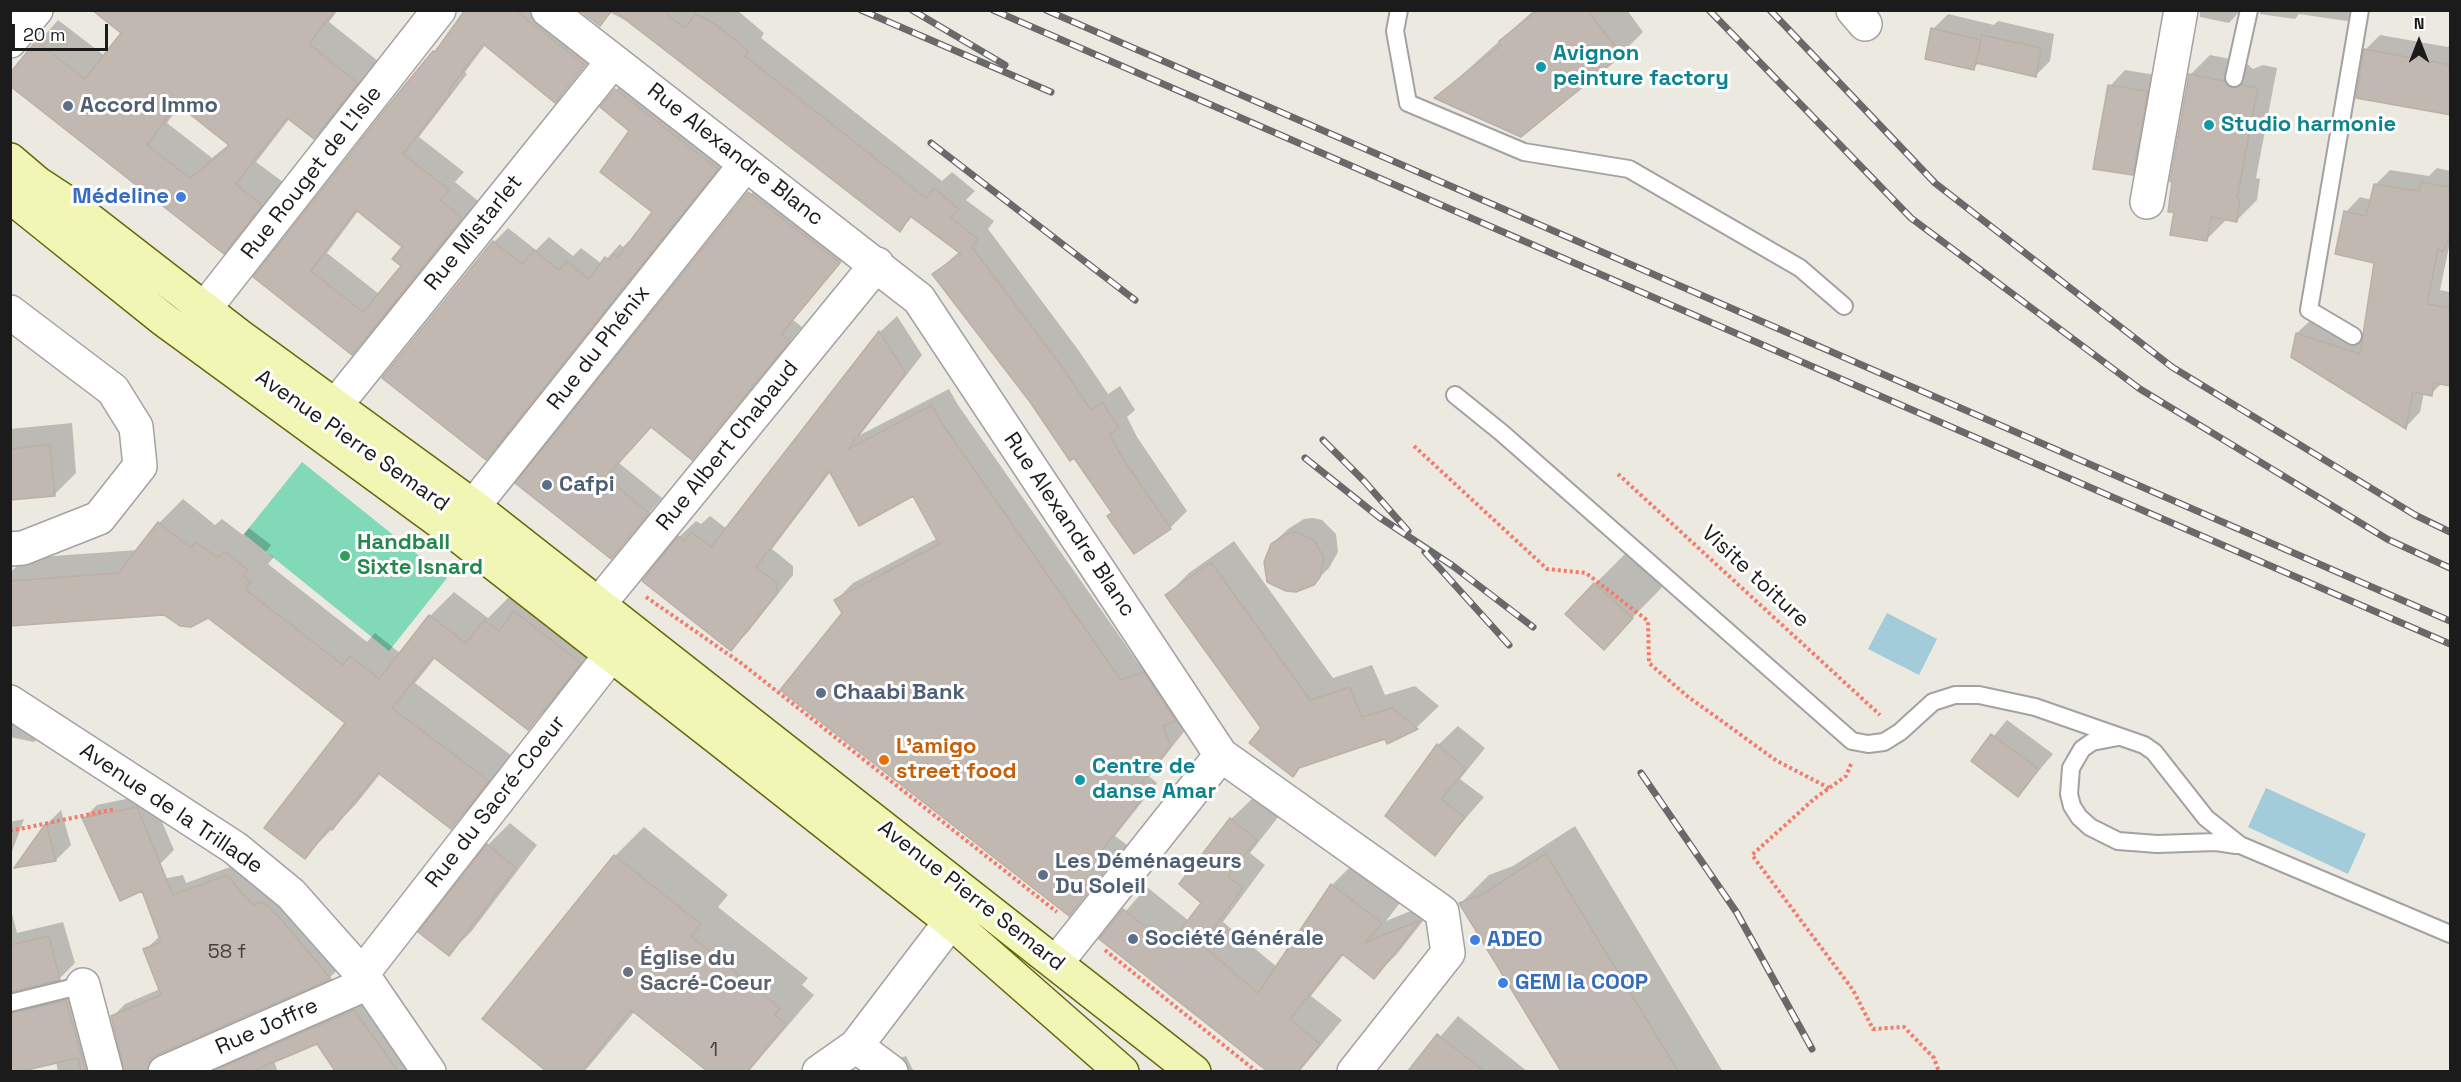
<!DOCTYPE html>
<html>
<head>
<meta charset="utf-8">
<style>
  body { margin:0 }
  #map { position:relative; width:2461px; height:1082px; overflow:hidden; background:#ece9e1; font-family:"Space Grotesk",sans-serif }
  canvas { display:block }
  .frame { position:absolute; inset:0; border:12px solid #1b1b1b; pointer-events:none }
  .north { position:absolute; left:2389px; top:12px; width:60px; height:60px; -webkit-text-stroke:4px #fff; paint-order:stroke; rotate:0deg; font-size:16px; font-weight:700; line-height:24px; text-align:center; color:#1b1b1b }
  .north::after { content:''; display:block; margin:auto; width:21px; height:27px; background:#1b1b1b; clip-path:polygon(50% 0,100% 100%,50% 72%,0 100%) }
  .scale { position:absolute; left:12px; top:24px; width:96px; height:27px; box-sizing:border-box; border:3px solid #1b1b1b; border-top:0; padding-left:8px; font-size:18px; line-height:21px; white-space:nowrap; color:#1b1b1b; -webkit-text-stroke:4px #fff; paint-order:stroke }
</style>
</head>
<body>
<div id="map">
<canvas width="2461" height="1082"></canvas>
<div class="frame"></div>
<div class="north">N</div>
<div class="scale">20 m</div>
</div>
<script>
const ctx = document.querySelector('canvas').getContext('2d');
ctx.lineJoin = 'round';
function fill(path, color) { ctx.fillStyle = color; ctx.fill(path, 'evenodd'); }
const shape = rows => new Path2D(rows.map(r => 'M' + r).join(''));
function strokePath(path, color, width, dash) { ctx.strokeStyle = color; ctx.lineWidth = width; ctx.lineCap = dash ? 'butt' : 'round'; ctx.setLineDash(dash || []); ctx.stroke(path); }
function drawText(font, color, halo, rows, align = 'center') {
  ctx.font = font + ' "Space Grotesk",sans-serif'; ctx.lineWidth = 6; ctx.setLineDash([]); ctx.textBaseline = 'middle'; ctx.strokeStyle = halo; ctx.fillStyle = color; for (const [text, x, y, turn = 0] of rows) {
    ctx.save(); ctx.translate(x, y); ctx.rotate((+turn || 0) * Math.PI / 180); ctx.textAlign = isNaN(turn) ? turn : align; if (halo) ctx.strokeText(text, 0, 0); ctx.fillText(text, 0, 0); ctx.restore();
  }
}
fill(shape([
  [302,462,447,578,389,651,244,534]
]), '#81d9b8');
fill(shape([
  [1887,613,1937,639,1919,675,1868,649],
  [2266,788,2366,834,2348,874,2248,827]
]), '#a2ccd9');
fill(shape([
  [94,10,338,10,329,22,378,61,335,116,314,137,290,118,256,162,283,182,245,230,224,252,10,75,58,20,105,56,123,33],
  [180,105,229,144,212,158,167,123],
  [467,10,559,10,601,48,555,101,486,44,465,72,467,74,419,137,464,172,455,182,478,201,369,336,352,353,256,277],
  [359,210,405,246,403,265,379,294,327,253],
  [580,10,737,10,764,33,761,38,942,181,952,172,975,191,966,200,994,221,988,229,1079,351,1108,394,1120,386,1135,410,1127,417,1137,437,1187,511,1170,528,1113,513,1075,456,934,274,960,251,913,216,900,230,641,28,611,13,599,24],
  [1534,10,1627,10,1643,32,1621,54,1521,135,1436,98],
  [2200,10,2241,10,2229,23,2200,17],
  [2260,10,2357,10,2347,21,2299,14,2295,19,2260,14],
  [1948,14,1994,25,1998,21,2054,34,2050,61,2036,75,1979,62,1974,68,1933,29],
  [2380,35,2448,47,2450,44,2450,113,2365,50],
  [2210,55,2245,62,2253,69,2263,65,2277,68,2256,178,2260,179,2257,200,2237,220,2227,219,2207,239,2190,75],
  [2125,70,2162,76,2147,159,2132,174,2110,86],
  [630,76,731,154,500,444,486,458,494,242,508,228,536,250,549,237,573,256,581,248,602,264,620,244,623,247,629,241,631,243,654,212,631,131,616,90],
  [2437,168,2450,171,2450,242,2440,290,2450,292,2450,381,2442,383,2431,394,2424,393,2420,412,2406,427,2297,333,2312,319,2364,337,2376,262,2346,212,2360,197,2372,200,2375,185,2390,170,2429,176],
  [763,179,852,249,793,320,802,327,692,458,651,426,619,463,662,498,611,557,518,483],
  [897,316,922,355,860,435,949,389,958,405,1139,664,1161,656,1187,728,1149,776,1157,783,1115,836,1127,845,1069,914,836,600,853,583,938,538,914,494,831,471,772,549,793,566,793,575,748,632,731,649,679,537,696,521,701,524,710,516,727,529,880,332],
  [72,423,76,473,54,495,10,499,10,429],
  [183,499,215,525,222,519,243,535,249,528,271,545,266,552,274,557,268,564,367,642,375,633,401,654,430,616,454,592,488,618,509,597,521,606,539,588,604,638,552,704,528,728,436,657,415,683,512,756,475,803,451,827,381,773,356,804,305,857,347,723,208,616,165,614,10,624,10,573,25,558,138,550,159,523],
  [1313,518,1322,520,1336,534,1338,552,1329,568,1313,584,1272,544,1288,529,1304,519],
  [1234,541,1333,678,1372,665,1385,695,1415,686,1439,706,1417,727,1388,742,1386,737,1302,765,1293,775,1263,728,1167,595,1189,573],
  [1634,545,1671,578,1604,647,1595,584],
  [10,703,48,728,34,742,10,737],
  [2007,720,2053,754,2018,795,1973,761],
  [1458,726,1485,748,1460,779,1484,797,1435,854,1438,745],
  [150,794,174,850,161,863,105,865,83,819,97,805],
  [1254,797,1279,816,1250,853,1265,865,1223,922,1277,967,1332,885,1355,862,1403,899,1386,921,1440,899,1397,954,1374,977,1344,954,1311,996,1342,1020,1299,1072,1269,1072,1101,939,1147,887,1189,921,1203,902,1231,819],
  [61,810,71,845,56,860,18,866,47,824],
  [24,819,10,857,10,822],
  [510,823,537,845,471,932,448,954,488,845],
  [1575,826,1723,1072,1563,1072,1461,903,1489,875,1513,866],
  [644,827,728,895,718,907,808,978,802,985,814,995,748,1072,710,1072,635,1011,584,1072,549,1072,484,1019,615,856],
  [241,863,276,890,343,965,330,977,168,1048,112,1017,125,1004,160,989,145,950,160,936,157,880,183,875,186,883],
  [10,906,17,933,63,922,75,963,60,978,14,990,18,996,83,987,110,1072,58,1072,56,1062,10,1072],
  [369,996,415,1072,337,1072,318,1042,274,1061,278,1072,196,1072],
  [1458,1016,1528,1072,1410,1072],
  [906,1056,914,1072,867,1072,869,1069]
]), '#0003');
const building = shape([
  [92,10,335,10,309,44,358,83,314,139,287,118,236,184,262,205,224,254,10,86,10,73,36,41,85,79,121,33,92,10],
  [177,104,230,146,190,178,147,145,177,104],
  [465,10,515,10,585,65,555,103,483,44,449,90,451,92,403,154,449,190,440,200,462,218,352,355,253,277,387,107,433,51,435,52,465,10],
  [356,210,402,247,392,259,401,266,363,312,311,271,356,210],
  [579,10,612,10,600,26,579,10],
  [613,10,663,10,684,28,696,14,715,24,749,51,745,56,926,198,934,188,959,209,950,217,978,239,972,247,1063,368,1091,410,1102,402,1119,428,1110,434,1120,454,1171,529,1134,554,1107,516,1112,513,1074,458,1070,461,1030,402,932,274,961,254,910,216,900,232,613,10],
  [1538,10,1587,10,1622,55,1521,137,1434,98,1501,45,1499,41,1538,10],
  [1931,28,1981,40,1974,70,1925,59,1931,28],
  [1982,35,2041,48,2036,77,1976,63,1982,35],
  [2364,49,2451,65,2451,115,2356,98,2364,49],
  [2189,74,2224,81,2232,88,2242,85,2258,88,2237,198,2240,199,2237,222,2211,217,2207,241,2170,235,2174,212,2168,212,2172,182,2170,181,2189,74],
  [2108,85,2148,91,2133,175,2093,169,2108,85],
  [615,89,718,169,486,460,382,378,493,241,522,264,534,250,559,270,566,261,589,279,605,257,609,260,614,254,618,257,652,212,600,172,629,131,600,107,615,89],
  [2421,182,2451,187,2451,234,2443,252,2438,249,2427,304,2451,308,2451,386,2434,383,2432,396,2413,392,2406,429,2291,357,2296,333,2360,354,2374,263,2335,254,2344,211,2366,216,2374,184,2419,191,2421,182],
  [748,192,840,263,781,334,790,341,692,460,651,427,606,477,649,513,611,559,515,483,748,192],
  [879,331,906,373,848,449,932,405,941,422,1121,680,1144,672,1176,721,1163,726,1171,746,1133,794,1141,800,1099,854,1111,863,1069,916,780,690,842,613,834,600,939,544,913,496,859,526,829,471,756,567,777,583,777,593,731,651,642,581,678,536,684,541,692,532,711,547,879,331],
  [50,444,55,496,10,500,10,449,50,444],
  [158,522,191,548,196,542,218,558,224,551,248,570,243,576,251,582,245,589,343,665,350,656,379,679,429,615,466,643,484,620,499,631,514,611,581,663,528,730,433,657,392,708,489,781,451,829,378,773,332,830,329,828,305,859,264,828,345,723,208,618,191,627,180,626,164,615,10,626,10,581,118,573,158,522],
  [1297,532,1315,541,1324,558,1320,577,1314,585,1296,592,1286,591,1267,582,1264,562,1271,544,1288,533,1297,532],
  [1211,562,1310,700,1350,687,1362,717,1392,708,1418,729,1387,744,1385,739,1299,768,1293,777,1249,743,1261,728,1165,595,1211,562],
  [1594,583,1633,618,1604,650,1565,614,1594,583],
  [1991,734,2039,769,2018,797,1971,761,1991,734],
  [1437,744,1466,769,1441,799,1465,817,1435,856,1385,816,1437,744],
  [137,807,173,895,227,875,253,905,263,902,280,918,331,979,157,1055,150,1061,147,1071,124,1071,111,1016,161,995,143,949,161,942,142,891,120,901,82,818,137,807],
  [1230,818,1257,840,1228,876,1243,888,1202,945,1258,993,1331,884,1382,923,1366,942,1421,920,1374,979,1342,954,1290,1019,1320,1044,1298,1071,1267,1071,1099,939,1123,909,1169,945,1201,903,1179,884,1230,818],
  [46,823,56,861,14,868,46,823],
  [487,844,516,868,449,956,418,932,487,844],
  [1546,853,1557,872,1678,1071,1561,1071,1459,903,1483,894,1546,853],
  [614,855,701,924,691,936,780,1008,775,1015,786,1024,748,1071,707,1071,631,1010,582,1071,546,1071,482,1019,614,855],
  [49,936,60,980,10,992,10,945,49,936],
  [66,1001,86,1071,81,1071,78,1058,23,1071,10,1071,10,1013,66,1001],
  [354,1010,398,1071,335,1071,317,1044,253,1071,213,1071,354,1010],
  [1437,1034,1484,1071,1408,1071,1437,1034]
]);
fill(building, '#c1b8b1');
strokePath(building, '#bdafa4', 1.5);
const service = shape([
  [1399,10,1395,31,1408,103,1524,152,1629,169,1800,268,1844,306],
  [2234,78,2249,10],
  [2353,336,2309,310,2360,10],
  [1455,395,1502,433,1852,741,1868,744,1884,742,1900,732,1933,702,1955,695,1979,695,2035,707,2144,745,2154,752,2206,818,2240,845,2450,934],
  [2118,737,2092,742,2082,749,2071,768,2069,794,2072,806,2079,817,2090,827,2118,841,2157,844,2216,842,2236,845],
  [10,1003,83,985]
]);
const minor = shape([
  [548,10,919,299,1221,755,1442,912,1448,953,1354,1072],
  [1853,10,1865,24],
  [10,41,36,10],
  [2147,202,2181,10],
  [10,312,113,390,136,427,140,466,99,518,23,548,10,549],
  [187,331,439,10],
  [335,406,613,61],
  [456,528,745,165],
  [580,627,877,264],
  [10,702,235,848,291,894,362,974,429,1072],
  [1056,963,1221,755],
  [362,974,628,633],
  [83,985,106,1072],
  [856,1046,891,1072],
  [165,1072,368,983],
  [819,1072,856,1046,968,899]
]);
const secondary = shape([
  [10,160,37,183,69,204,238,335,473,506,1194,1072],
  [10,196,163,319,454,532,723,742,950,921,1122,1072]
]);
strokePath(service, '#a2a2a2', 20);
strokePath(minor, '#a2a2a2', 36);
strokePath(secondary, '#606b09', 36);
strokePath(shape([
  [1414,446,1547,569,1586,573,1648,621,1649,663,1687,696,1777,761,1829,788],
  [1618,474,1880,715],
  [646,597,741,663,1057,912],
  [1851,764,1846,776,1814,799,1752,855,1853,990,1873,1029,1904,1027,1934,1058,1939,1072],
  [10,831,115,809],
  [1105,950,1257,1072]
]), '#f47a6a', 4, [3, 3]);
strokePath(service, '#fff', 16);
strokePath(minor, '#fff', 33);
strokePath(secondary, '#f2f6b5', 33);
const rail = shape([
  [861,10,1051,92],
  [912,10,1005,65],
  [993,10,2450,644],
  [1046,10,2450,621],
  [1709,10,1911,218,2140,389,2387,539,2450,568],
  [1770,10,1935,183,2172,367,2415,515,2450,532],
  [931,143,1135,300],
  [1323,440,1365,482,1408,531],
  [1305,458,1379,517,1453,566,1533,627],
  [1425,552,1509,645],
  [1641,773,1737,913,1812,1049]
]);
strokePath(rail, '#696969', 7);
strokePath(rail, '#fff', 4.5, [14]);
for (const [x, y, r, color] of [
  [1541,67,6,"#0f9aa8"],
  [68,106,6,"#5c6f8a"],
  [2209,125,6,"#0f9aa8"],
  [181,197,6,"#3f7fe0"],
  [547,485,6,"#5c6f8a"],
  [345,556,6,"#2e9e5b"],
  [821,693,6,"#5c6f8a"],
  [884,760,6,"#e8710a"],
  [1080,780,6,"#0f9aa8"],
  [1043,875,6,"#5c6f8a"],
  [1133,939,6,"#5c6f8a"],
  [1475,940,6,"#3f7fe0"],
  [628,972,6,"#6b7280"],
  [1503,983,6,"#3f7fe0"]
]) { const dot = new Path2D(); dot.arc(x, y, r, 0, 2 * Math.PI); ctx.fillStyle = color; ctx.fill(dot); strokePath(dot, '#fff', 2); }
drawText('20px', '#444240', null, [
  ["58 f",227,953],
  ["1",714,1051]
]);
drawText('bold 22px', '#0d838f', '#fff', [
  ["Avignon",1553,54],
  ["peinture factory",1553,79],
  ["Studio harmonie",2221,125],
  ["Centre de",1092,767],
  ["danse Amar",1092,792]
], 'left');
drawText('bold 22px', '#4e5e75', '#fff', [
  ["Accord Immo",80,106],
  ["Cafpi",559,485],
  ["Chaabi Bank",833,693],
  ["Les Déménageurs",1055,862],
  ["Du Soleil",1055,887],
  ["Société Générale",1145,939]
], 'left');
drawText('22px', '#1b1b1b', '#fff', [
  ["Rue Alexandre Blanc",735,155,38],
  ["Rue Rouget de L'Isle",312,173,-52],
  ["Rue Mistarlet",474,233,-51],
  ["Rue du Phénix",599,348,-52],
  ["Avenue Pierre Semard",352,441,35],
  ["Rue Albert Chabaud",728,446,-51],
  ["Rue Alexandre Blanc",1069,525,56],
  ["Visite toiture",1755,577,43],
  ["Rue du Sacré-Coeur",496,802,-52],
  ["Avenue de la Trillade",171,809,34],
  ["Avenue Pierre Semard",971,896,38],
  ["Rue Joffre",267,1027,-24]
]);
drawText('bold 22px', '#366cbe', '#fff', [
  ["Médeline",169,197,"right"],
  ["ADEO",1487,940],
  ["GEM la COOP",1515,983]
], 'left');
drawText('bold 22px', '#27864d', '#fff', [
  ["Handball",357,543],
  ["Sixte Isnard",357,568]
], 'left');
drawText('bold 22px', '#c56008', '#fff', [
  ["L'amigo",896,747],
  ["street food",896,772]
], 'left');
drawText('bold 22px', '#5b616d', '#fff', [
  ["Église du",640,959],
  ["Sacré-Coeur",640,984]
], 'left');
</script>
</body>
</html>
